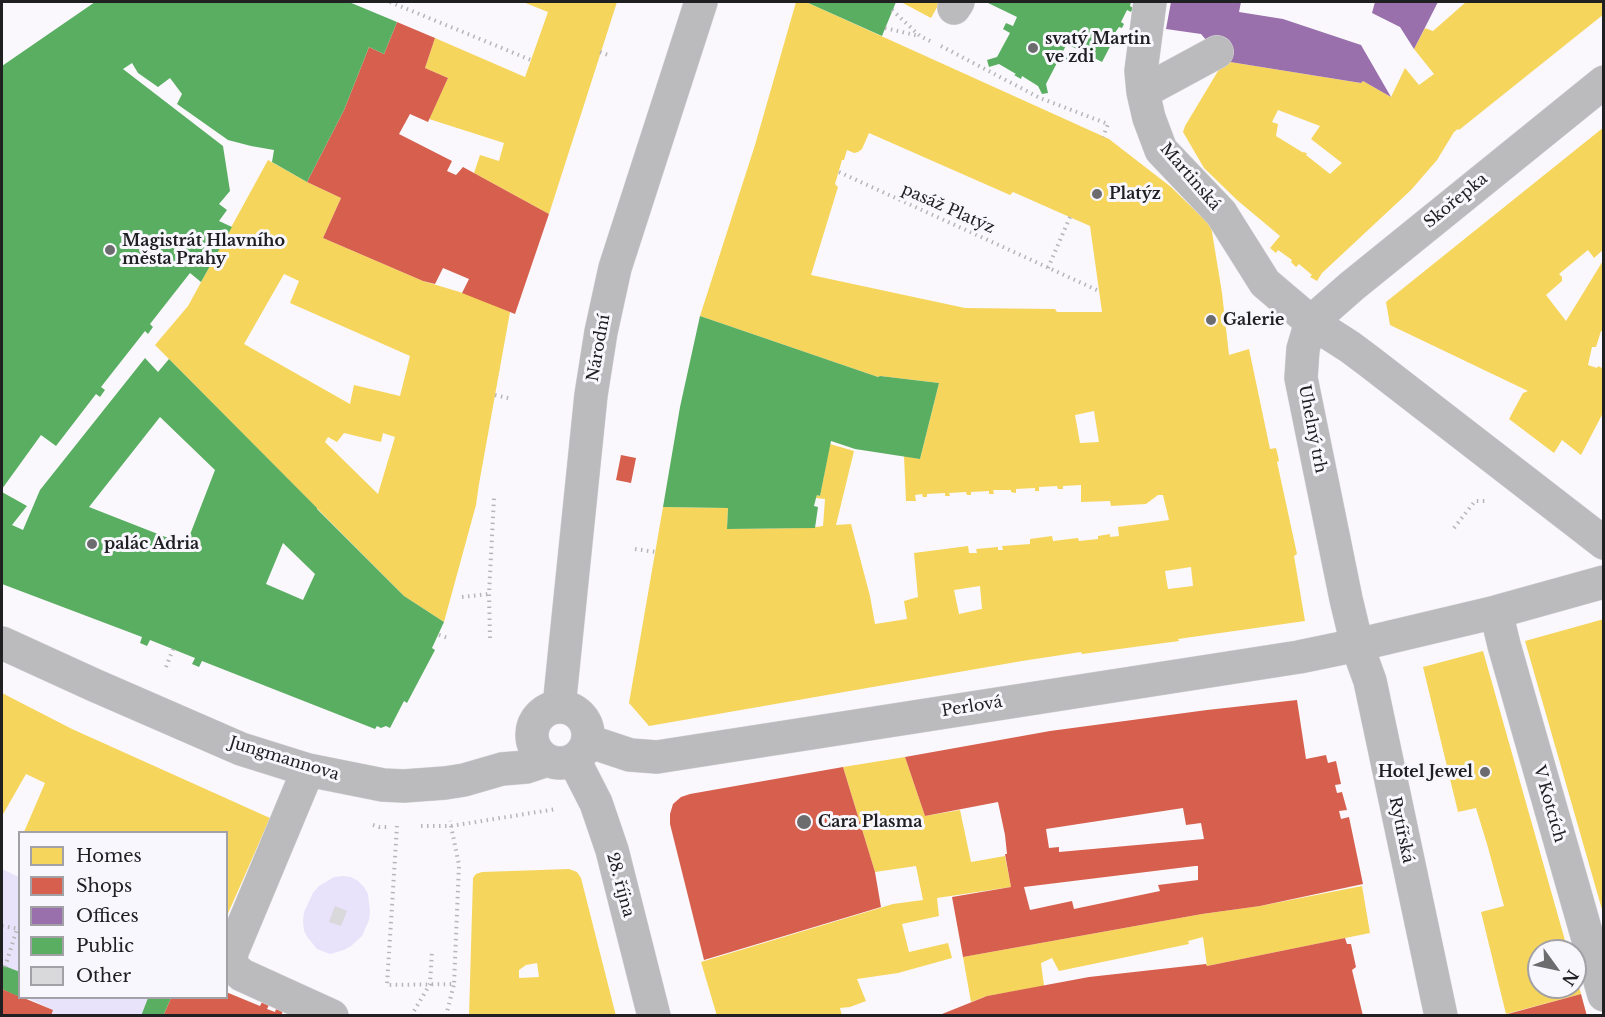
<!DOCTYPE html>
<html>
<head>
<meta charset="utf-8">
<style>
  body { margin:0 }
  #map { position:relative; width:1605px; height:1017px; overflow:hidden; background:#faf8fd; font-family:"Libre Baskerville",serif }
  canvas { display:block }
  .frame { position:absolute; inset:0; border:3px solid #202023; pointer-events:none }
  .legend { position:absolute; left:18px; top:831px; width:210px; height:168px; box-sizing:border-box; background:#f9f7fe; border:2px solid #a2a1a6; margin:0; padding:8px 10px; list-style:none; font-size:18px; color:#202023 }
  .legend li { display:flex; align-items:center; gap:12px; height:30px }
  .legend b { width:30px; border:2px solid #a2a1a6 }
  .north { position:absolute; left:1527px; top:939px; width:60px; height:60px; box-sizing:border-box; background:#f9f7fe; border:2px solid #a2a1a6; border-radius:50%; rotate:123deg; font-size:16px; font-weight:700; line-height:24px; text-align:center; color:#202023 }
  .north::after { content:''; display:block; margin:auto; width:21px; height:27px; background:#6c6c6f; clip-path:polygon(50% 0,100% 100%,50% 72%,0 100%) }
</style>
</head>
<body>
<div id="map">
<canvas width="1605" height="1017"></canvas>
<div class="frame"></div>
<ul class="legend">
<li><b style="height:16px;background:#f6d55c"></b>Homes</li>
<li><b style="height:16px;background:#d6604d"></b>Shops</li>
<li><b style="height:16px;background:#9970ab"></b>Offices</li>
<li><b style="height:16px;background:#5aae61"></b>Public</li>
<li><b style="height:16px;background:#d9d8db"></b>Other</li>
</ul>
<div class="north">N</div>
</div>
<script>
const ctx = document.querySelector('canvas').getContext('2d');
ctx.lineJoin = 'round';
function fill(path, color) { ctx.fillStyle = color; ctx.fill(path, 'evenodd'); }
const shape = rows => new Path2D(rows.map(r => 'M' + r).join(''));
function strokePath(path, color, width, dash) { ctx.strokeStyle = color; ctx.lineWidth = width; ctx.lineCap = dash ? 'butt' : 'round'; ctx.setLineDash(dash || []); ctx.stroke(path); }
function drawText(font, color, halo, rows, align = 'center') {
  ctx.font = font + ' "Libre Baskerville",serif'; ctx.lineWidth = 6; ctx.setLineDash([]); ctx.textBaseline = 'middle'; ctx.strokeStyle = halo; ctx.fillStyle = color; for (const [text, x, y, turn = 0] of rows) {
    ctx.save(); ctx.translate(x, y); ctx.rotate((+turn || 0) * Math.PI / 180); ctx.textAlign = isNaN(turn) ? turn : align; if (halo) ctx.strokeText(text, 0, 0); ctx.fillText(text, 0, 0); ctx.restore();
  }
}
fill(shape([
  [2,869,19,877,19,997,2,989],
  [343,876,351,877,358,881,364,887,368,894,370,911,369,920,362,936,351,946,344,950,330,954,317,949,308,938,304,931,303,921,304,912,313,893,319,886,334,877],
  [21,998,148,998,141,1016,51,1015,53,1010,27,998,26,999]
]), '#e8e2fa');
fill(shape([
  [523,2,617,2,549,214,474,173,480,155,499,161,504,143,429,119,448,78,425,68,435,38,525,77,548,12],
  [796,2,806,2,1109,139,1171,187,1211,226,1222,293,1229,355,1249,349,1270,449,1276,448,1278,456,1279,461,1277,462,1297,554,1294,556,1305,621,1178,639,1179,641,1082,654,1081,652,1022,661,649,726,629,703,663,507,728,508,727,529,808,528,823,526,825,499,816,498,817,495,820,496,830,444,854,451,836,525,851,524,870,596,875,624,907,619,904,601,918,597,914,553,968,546,969,553,977,553,976,549,998,547,998,550,1003,550,1002,546,1030,544,1030,539,1052,536,1053,541,1078,538,1079,541,1098,539,1098,536,1110,534,1110,537,1119,536,1118,527,1169,520,1163,495,1158,495,1146,504,1111,506,1110,501,1081,502,1081,485,1063,486,1063,489,1058,489,1057,486,1039,487,1039,491,1035,491,1035,488,1016,489,1016,493,1011,492,1011,490,993,490,994,494,989,494,989,491,971,492,971,495,967,495,966,492,949,493,950,496,945,496,945,493,927,494,927,497,923,497,922,494,915,495,916,501,906,501,904,456,920,459,939,383,880,376,878,377,700,316,755,145],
  [869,133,1010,195,1013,192,1090,226,1102,312,1057,312,1055,309,965,308,811,275,838,187,835,184,842,160,844,160,847,150,854,153,858,152,862,149],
  [1094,411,1099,442,1080,443,1075,415],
  [1191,567,1193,586,1168,589,1165,571],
  [980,586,982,609,959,614,954,590],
  [901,2,940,2,931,18],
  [1466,2,1604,2,1604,14,1459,130,1458,129,1454,132,1437,160,1411,190,1322,273,1317,281,1310,277,1312,275,1299,264,1296,267,1291,262,1292,260,1278,250,1276,253,1270,248,1280,236,1237,200,1204,168,1183,132,1185,126,1224,61,1361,83,1363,81,1391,97,1405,68,1419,85,1434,74,1414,49,1425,28,1433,31],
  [1278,110,1320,126,1311,139,1342,163,1330,174,1306,155,1307,153,1302,152,1276,136,1278,124,1272,122],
  [1604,127,1604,249,1594,258,1588,250,1559,274,1562,277,1562,281,1546,295,1566,321,1604,259,1604,332,1601,331,1596,347,1592,347,1588,365,1597,368,1598,366,1604,369,1604,411,1581,455,1562,440,1554,453,1509,419,1523,393,1528,391,1390,325,1386,302],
  [268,160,307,182,341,198,323,238,423,281,473,296,510,312,479,484,476,505,444,622,404,596,155,345,188,306],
  [284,274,299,281,290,303,410,356,400,396,354,385,350,404,244,344],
  [344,433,381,442,383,433,395,437,378,494,325,442,328,437,337,442],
  [1604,619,1604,913,1603,913,1525,641],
  [1483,651,1568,951,1539,951,1539,987,1575,987,1576,976,1581,994,1506,1014,1481,912,1504,906,1487,844,1476,808,1458,812,1423,667],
  [2,693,72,729,270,818,226,918,226,832,24,832,45,783,26,774,2,816],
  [905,757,925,816,960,810,971,862,1005,856,1011,887,937,898,939,916,902,924,909,952,948,943,952,958,898,973,857,979,866,1001,850,1007,840,1008,842,1016,717,1016,701,962,893,904,923,900,916,866,875,872,843,767],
  [569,869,577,872,581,878,616,1016,469,1016,473,878,476,874,482,872],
  [537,963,539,977,519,978,519,970,526,965],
  [1362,886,1370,933,1207,966,1203,937,1188,941,1189,944,1059,971,1052,958,1041,963,1044,986,987,996,971,1002,963,957,1202,914,1260,906]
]), '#f6d55c');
fill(shape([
  [397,22,435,38,425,68,448,78,428,122,410,114,399,134,452,161,447,171,456,175,463,167,549,214,515,314,462,293,469,279,443,268,435,284,423,281,323,238,341,198,307,182,344,110,369,47,384,54],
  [621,455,636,458,631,483,616,480],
  [1297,700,1306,759,1326,755,1328,763,1336,761,1341,784,1335,785,1337,793,1342,792,1347,810,1339,811,1341,819,1349,817,1363,884,1260,906,1202,914,963,957,952,897,1011,887,1005,854,1007,854,1005,835,998,802,925,816,905,757,1050,731,1207,710],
  [1183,808,1186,825,1201,823,1204,839,1059,852,1059,847,1049,848,1046,829],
  [1195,866,1198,866,1198,880,1158,885,1160,891,1074,909,1072,901,1030,910,1024,887],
  [843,767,875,872,881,907,704,960,670,824,670,814,673,804,681,797,690,794],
  [1345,938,1347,944,1351,944,1356,967,1352,970,1363,1016,937,1016,987,996,1089,977,1206,964,1207,966],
  [2,989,53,1010,51,1016,2,1016],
  [226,992,260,1006,262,1002,269,1005,267,1009,275,1012,276,1009,283,1011,281,1016,169,1016,164,1014,171,998,226,998],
  [1581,994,1587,1016,1504,1016,1504,1015]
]), '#d6604d');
fill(shape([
  [1171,2,1241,2,1239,12,1283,19,1361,45,1391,97,1363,81,1361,83,1224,61,1201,34,1166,29],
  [1375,2,1438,2,1414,49,1400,27,1372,13]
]), '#9970ab');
fill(shape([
  [95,2,349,2,397,22,384,54,369,47,344,110,307,182,272,162,274,150,251,146,228,140,177,104,182,94,170,78,158,87,138,73,132,63,123,69,223,146,230,191,219,204,227,210,219,221,232,227,201,282,190,273,150,324,153,327,148,334,145,331,101,387,105,390,100,397,96,394,56,446,41,435,2,489,2,66],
  [806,2,896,2,882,36],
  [986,2,1131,2,1130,6,1133,8,1131,12,1127,10,1121,22,1124,24,1122,28,1119,27,1112,37,1114,39,1102,62,1067,44,1062,53,1069,56,1065,62,1059,59,1046,84,1048,93,1042,94,1038,86,1022,76,1021,79,1014,75,1016,74,999,64,989,67,987,60,997,57,1010,33,1003,29,1006,23,1013,26,1017,17],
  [700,316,878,377,880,376,939,383,920,459,855,449,831,441,820,496,817,495,816,498,814,506,818,507,815,528,727,529,728,508,663,507,680,407],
  [145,358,158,372,169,359,317,508,317,509,404,596,444,622,432,648,435,650,407,703,404,701,390,728,386,726,381,728,377,726,375,729,202,661,199,667,192,664,195,658,150,640,147,646,140,643,142,637,2,584,2,492,27,506,12,525,23,530,40,490],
  [160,417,215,470,186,545,89,507],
  [283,543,315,574,303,600,266,584],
  [2,965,20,972,20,997,2,989],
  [148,998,171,998,164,1014,169,1016,141,1016]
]), '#5aae61');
fill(shape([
  [335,906,347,911,341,926,329,922]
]), '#d9d8db');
const minor = shape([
  [1150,2,1141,71,1143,92,1149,118,1161,150,1221,213,1265,283,1311,322,1350,347,1370,362,1604,543],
  [954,8,958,2],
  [1143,92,1217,52],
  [1311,322,1303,349,1301,378,1346,599,1357,645,1370,681,1441,1016],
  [1311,322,1352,286,1604,82],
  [1496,612,1504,645,1604,995],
  [2,643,94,685,241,749,308,770,383,785,404,786,445,783,464,780,502,769,526,767,547,760],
  '532 735a28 28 0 1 1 56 0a28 28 0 1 1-56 0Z',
  [559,707,591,395,601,332,615,268,701,2],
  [588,741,630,755,657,757,1299,657,1357,645,1496,612,1604,582],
  [574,760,596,803,612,850,654,1016],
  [308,770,232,952,231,962,235,969,242,975,332,1016]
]);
strokePath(minor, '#d7d6d9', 34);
strokePath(shape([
  [390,2,531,60],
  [892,10,920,36,934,43],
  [885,28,919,36],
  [941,46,1040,98,1108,124,1103,137],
  [600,52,611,56],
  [839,172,1099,291],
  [1048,268,1070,217],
  [495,395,512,399],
  [1454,528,1475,501,1485,501],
  [635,549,656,552],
  [462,597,489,594],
  [439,635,448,638],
  [490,638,489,594,494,498],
  [166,667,173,649],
  [373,825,379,827,389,827],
  [397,826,387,985,454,984,459,865,450,821],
  [421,826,451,826,556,809],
  [2,926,20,929],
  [5,967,17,929],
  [411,1016,430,984,432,951],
  [446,1016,454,984]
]), '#b6b6b7', 4, [1.5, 4.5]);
strokePath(minor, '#bbbabc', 33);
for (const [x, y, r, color] of [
  [1033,48,6,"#6c6c6f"],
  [1097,194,6,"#6c6c6f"],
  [110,250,6,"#6c6c6f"],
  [1211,320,6,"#6c6c6f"],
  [92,544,6,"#6c6c6f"],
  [1485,772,6,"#6c6c6f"],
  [804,822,8,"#6c6c6f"]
]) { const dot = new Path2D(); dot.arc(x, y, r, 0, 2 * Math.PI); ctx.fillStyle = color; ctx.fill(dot); strokePath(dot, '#f9f7fe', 2); }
drawText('bold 16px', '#202023', '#f9f7fe', [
  ["svatý Martin",1045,39],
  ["ve zdi",1045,57],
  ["Platýz",1109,194],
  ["Magistrát Hlavního",122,241],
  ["města Prahy",122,259],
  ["Galerie",1223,320],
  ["palác Adria",104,544],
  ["Hotel Jewel",1473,772,"right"],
  ["Cara Plasma",818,822]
], 'left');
drawText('16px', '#202023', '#f9f7fe', [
  ["Martinská",1190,177,49],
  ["Skořepka",1456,201,-39],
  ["pasáž Platýz",948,209,24],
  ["Národní",599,348,-80],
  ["Uhelný trh",1312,429,79],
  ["Perlová",972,707,-9],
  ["Jungmannova",284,759,17],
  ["V Kotcích",1549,804,74],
  ["Rytířská",1401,830,78],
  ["28. října",620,885,75]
]);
</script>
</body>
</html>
